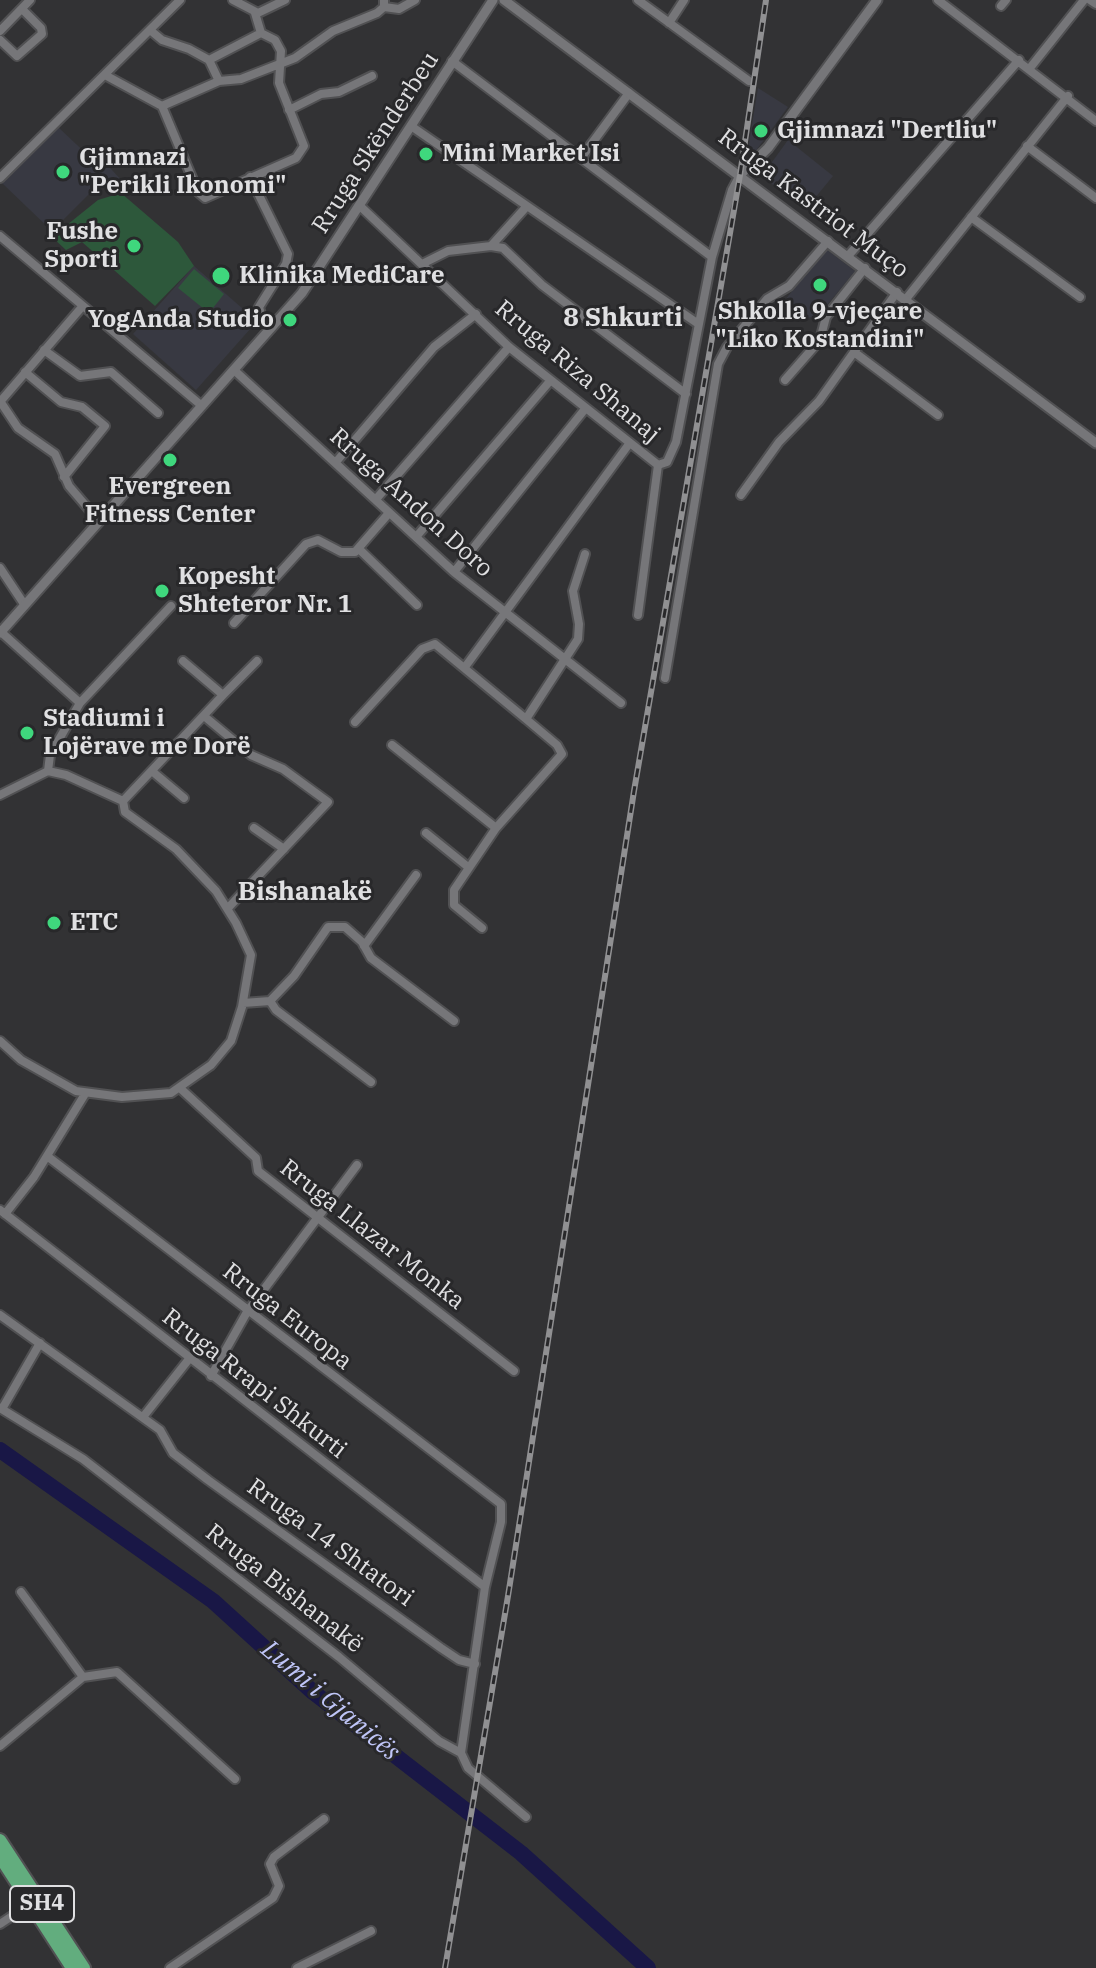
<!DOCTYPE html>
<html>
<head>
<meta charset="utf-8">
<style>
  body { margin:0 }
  canvas { display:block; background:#323234 }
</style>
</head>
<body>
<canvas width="1096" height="1968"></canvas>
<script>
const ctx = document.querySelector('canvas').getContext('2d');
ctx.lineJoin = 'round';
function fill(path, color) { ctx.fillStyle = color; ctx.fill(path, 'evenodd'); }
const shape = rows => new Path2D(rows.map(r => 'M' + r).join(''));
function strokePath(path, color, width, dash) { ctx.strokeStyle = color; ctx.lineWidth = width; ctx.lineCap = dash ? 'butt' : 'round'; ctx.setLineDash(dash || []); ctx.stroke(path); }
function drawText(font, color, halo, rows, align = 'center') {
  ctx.font = font + ' "IBM Plex Serif",serif'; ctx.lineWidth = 6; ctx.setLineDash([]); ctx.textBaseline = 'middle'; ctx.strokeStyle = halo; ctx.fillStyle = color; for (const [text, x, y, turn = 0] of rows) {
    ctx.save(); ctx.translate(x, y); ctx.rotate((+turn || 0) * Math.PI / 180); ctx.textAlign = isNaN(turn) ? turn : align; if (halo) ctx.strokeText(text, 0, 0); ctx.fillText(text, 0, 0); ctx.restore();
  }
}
fill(shape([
  [758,88,788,107,752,156,747,155],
  [58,127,95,162,100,157,123,182,111,194,99,184,52,231,2,183],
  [788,140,833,176,805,210,762,176],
  [826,249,855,271,815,320,810,317,805,321,785,300],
  [194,266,251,316,251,328,196,390,133,334]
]), '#383942');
fill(shape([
  [121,193,178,242,194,266,155,306,82,242,66,250,52,237,98,200],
  [194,269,224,294,209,313,178,288]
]), '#2d583b');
strokePath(shape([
  [0,1450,213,1601,313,1692,521,1853,648,1968]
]), '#191746', 16);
const minor = shape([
  [233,0,258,13,285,0],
  [638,0,749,81],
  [938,0,1096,121],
  [1090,0,1096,4],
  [1001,6,1006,0],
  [384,7,399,9,415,0],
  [669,23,684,0],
  [150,30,162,40,189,49,209,60],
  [0,31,30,0],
  [0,40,17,56,42,34,41,28,22,9],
  [209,60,261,33,255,13],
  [209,60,219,81],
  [452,61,712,257],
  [1030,68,1084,0],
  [105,75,162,106],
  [162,106,198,192,205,198,296,158,304,146,279,83,281,51,275,40,261,33],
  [162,106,219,81,241,79,295,58,333,31,377,13,384,7,384,0],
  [289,110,321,94,339,92,372,76],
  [411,126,697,323],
  [1027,146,1096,198],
  [581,158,629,93],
  [250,177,288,254,286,264,259,307,262,318,271,328],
  [0,178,180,0],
  [360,206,509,347,658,465,638,615],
  [971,217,1080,297],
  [0,236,202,406],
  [491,246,527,206],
  [848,256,1019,60],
  [424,263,448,251,491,246,503,248,542,285,686,394],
  [906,299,1068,96],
  [44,350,80,376,111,372,158,413],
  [854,352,938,415],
  [234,370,454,572,621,703],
  [25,372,61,402,82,407,105,426,64,477],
  [785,380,820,340,826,317,865,268],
  [0,401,18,428,55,454,69,486,99,521],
  [0,402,81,308],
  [336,462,434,347,476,314],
  [658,465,667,462,676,442,712,257,732,190,740,175],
  [741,495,779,442,819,401,897,292],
  [377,498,509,347],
  [416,537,550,381],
  [359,549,417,605],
  [0,568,24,604],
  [454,572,585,409],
  [234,623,306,544,318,540,341,552,355,552,389,513],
  [1,632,80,703],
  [465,667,629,444],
  [665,678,718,364,727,347,767,299,789,286,828,241],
  [223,695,257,661],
  [204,716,251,755,283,769,328,802,228,908],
  [355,722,422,649,435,644,526,719,578,639,579,624,573,591,585,554],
  [392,745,496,828],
  [48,771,50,755,80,703,171,606],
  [153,772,184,798],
  [0,795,48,771,66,775,123,801,125,812,176,849,216,891,236,923,251,955,242,1007,231,1041,211,1065,171,1093,122,1097,76,1091,21,1060,0,1041],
  [123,801,223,695,183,661],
  [254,828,284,849],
  [426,833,468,867],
  [482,928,454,905,454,890,496,828,562,754,557,745,526,719],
  [364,946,416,875],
  [243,1003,270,1001],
  [371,1082,276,1010,270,1001,294,976,328,927,345,927,362,942,371,958,454,1021],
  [181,1089,256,1158,258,1171,514,1371],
  [47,1156,501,1504,501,1522,485,1587,461,1753],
  [0,1210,485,1587],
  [5,1214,34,1177,85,1094],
  [0,1315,160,1430,173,1453,208,1480,441,1648,459,1660,475,1664],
  [211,1376,247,1312,357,1165],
  [0,1408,83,1459,339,1657,439,1741,461,1753,468,1768,526,1817],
  [2,1409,40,1343],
  [143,1417,189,1359],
  [21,1592,83,1677],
  [0,1746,83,1677,117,1672,235,1779],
  [0,1924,30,1904],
  [170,1968,273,1898,279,1886,270,1864,274,1857,324,1819],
  [297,1968,371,1931]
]);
const tertiary = shape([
  [504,0,1096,443],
  [740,175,768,148,877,0],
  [0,633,302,293,493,0]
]);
const primary = shape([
  [0,1840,84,1968],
  [0,1857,72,1968]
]);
strokePath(minor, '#515153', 12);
strokePath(tertiary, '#515153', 13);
strokePath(primary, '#515153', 16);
strokePath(minor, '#767679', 8);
strokePath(tertiary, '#767679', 9);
strokePath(primary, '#62ad7e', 12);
const rail = shape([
  [445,1968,508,1596,634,791,740,175,766,0]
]);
strokePath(rail, '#909092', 6);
strokePath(rail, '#28282a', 3, [9]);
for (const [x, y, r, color] of [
  [761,131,8,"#3fd77d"],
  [426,154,8,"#3fd77d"],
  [63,172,8,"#3fd77d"],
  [134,246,8,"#3fd77d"],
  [221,276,10,"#3fd77d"],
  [820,285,8,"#3fd77d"],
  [290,320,8,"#3fd77d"],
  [170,460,8,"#3fd77d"],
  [162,591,8,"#3fd77d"],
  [27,733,8,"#3fd77d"],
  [54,923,8,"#3fd77d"]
]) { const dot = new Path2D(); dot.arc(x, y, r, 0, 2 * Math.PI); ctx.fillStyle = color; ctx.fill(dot); strokePath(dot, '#28282a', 3); }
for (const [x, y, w] of [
  [42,1904,64]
]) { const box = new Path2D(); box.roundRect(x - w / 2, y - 18, w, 36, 6); ctx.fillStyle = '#28282a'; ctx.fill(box); strokePath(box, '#e0e0e2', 2); }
drawText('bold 22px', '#e0e0e2', null, [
  ["SH4",42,1904]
]);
drawText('bold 24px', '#e0e0e2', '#28282a', [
  ["Gjimnazi \"Dertliu\"",777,131],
  ["Mini Market Isi",442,154],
  ["Gjimnazi",79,158],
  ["\"Perikli Ikonomi\"",79,186],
  ["Fushe",118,232,"right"],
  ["Sporti",118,260,"right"],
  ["Klinika MediCare",239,276],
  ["Shkolla 9-vjeçare",820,312,"center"],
  ["\"Liko Kostandini\"",820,340,"center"],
  ["YogAnda Studio",274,320,"right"],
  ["Evergreen",170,487,"center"],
  ["Fitness Center",170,515,"center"],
  ["Kopesht",178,577],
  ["Shteteror Nr. 1",178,605],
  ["Stadiumi i",43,719],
  ["Lojërave me Dorë",43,747],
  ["ETC",70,923]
], 'left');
drawText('24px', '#e0e0e2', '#28282a', [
  ["Rruga Skënderbeu",376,143,-57],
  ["Rruga Kastriot Muço",813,204,37],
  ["Rruga Riza Shanaj",577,372,40],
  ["Rruga Andon Doro",411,503,42],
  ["Rruga Llazar Monka",372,1235,38],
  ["Rruga Europa",287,1317,38],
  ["Rruga Rrapi Shkurti",254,1384,38],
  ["Rruga 14 Shtatori",330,1543,36],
  ["Rruga Bishanakë",284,1589,38]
]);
drawText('bold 26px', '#e0e0e2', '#28282a', [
  ["8 Shkurti",623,318],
  ["Bishanakë",305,892]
]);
drawText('italic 26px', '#bfc5f7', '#28282a', [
  ["Lumi i Gjanicës",330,1701,40]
]);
</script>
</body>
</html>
